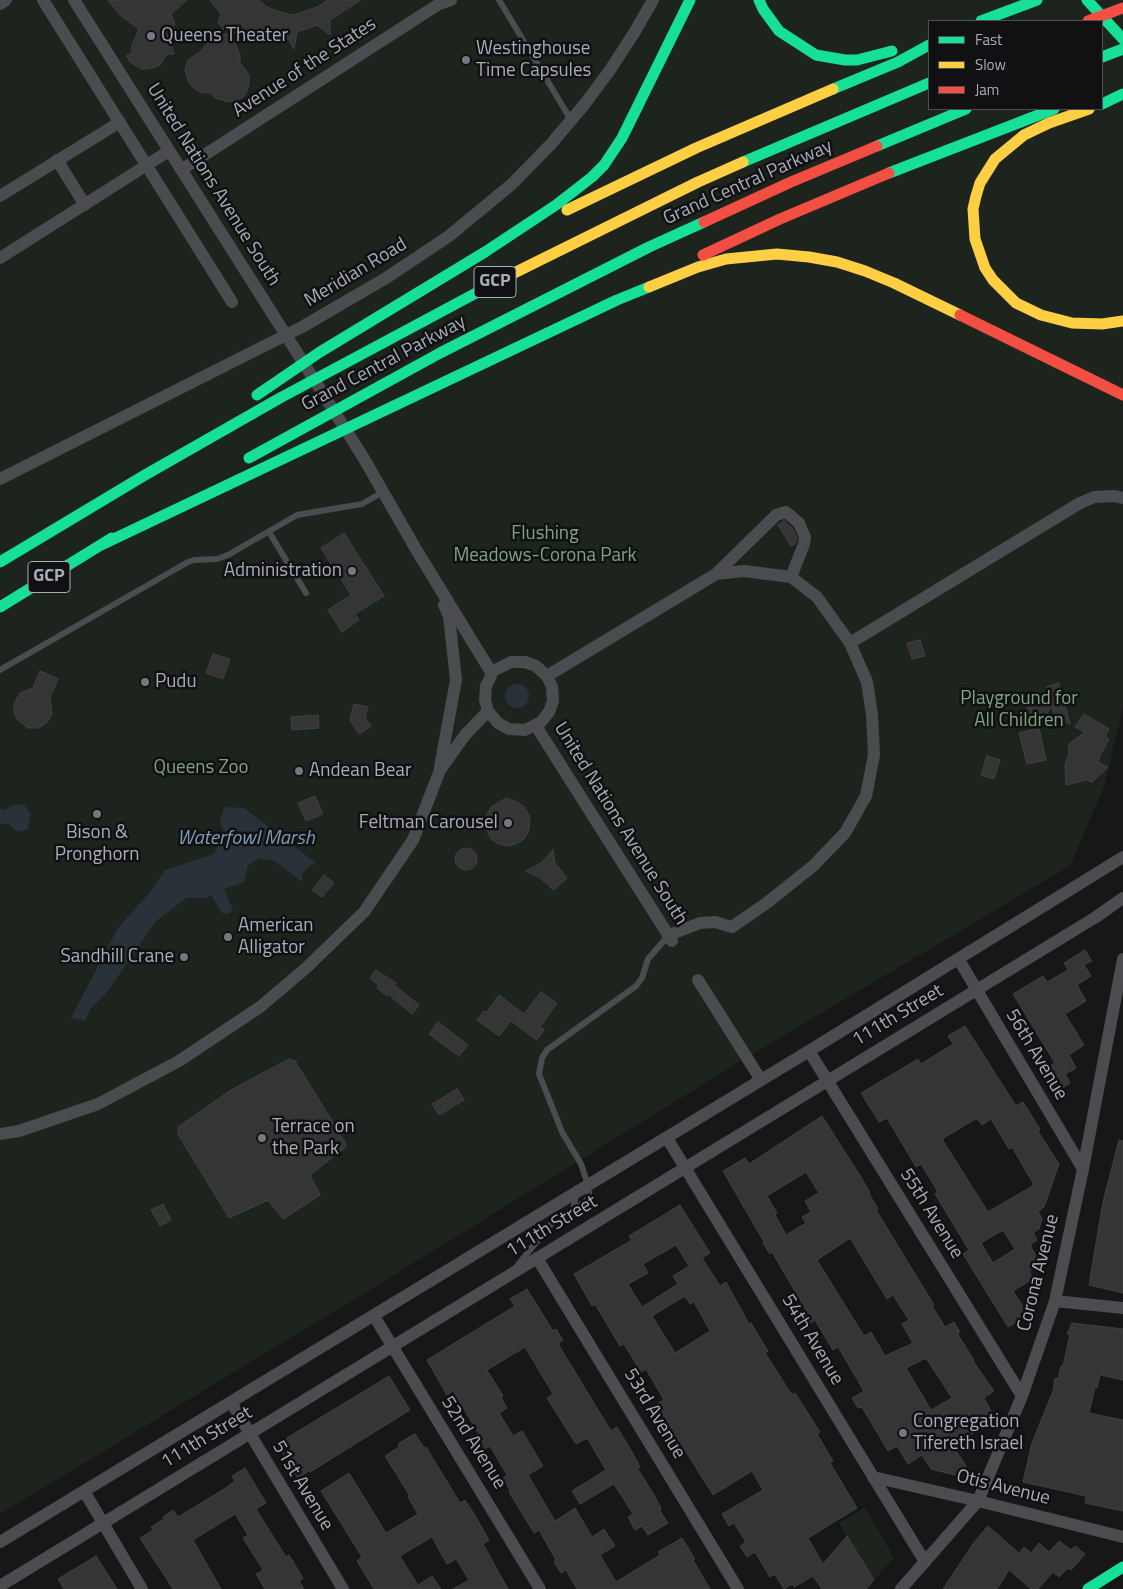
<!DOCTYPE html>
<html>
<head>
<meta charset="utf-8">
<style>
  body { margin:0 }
  #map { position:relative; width:1123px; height:1589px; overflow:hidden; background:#171717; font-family:"Titillium Web",sans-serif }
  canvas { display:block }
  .legend { position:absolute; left:928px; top:20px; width:175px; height:90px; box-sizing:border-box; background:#111113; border:1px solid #4d4f55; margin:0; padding:6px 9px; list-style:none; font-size:15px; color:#a8adb8 }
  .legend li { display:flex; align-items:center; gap:10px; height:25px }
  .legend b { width:25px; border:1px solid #4d4f55 }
</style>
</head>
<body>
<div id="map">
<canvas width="1123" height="1589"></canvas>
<ul class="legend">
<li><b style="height:6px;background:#16e098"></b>Fast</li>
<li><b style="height:6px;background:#ffcf43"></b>Slow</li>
<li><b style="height:6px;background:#f24e42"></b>Jam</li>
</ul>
</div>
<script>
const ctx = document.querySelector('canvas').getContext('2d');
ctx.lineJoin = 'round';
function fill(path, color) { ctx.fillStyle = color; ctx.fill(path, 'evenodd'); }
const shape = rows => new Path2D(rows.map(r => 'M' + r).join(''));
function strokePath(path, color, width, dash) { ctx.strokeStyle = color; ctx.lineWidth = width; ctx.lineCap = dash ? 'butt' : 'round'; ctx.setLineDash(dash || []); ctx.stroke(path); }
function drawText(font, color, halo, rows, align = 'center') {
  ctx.font = font + ' "Titillium Web",sans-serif'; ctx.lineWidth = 5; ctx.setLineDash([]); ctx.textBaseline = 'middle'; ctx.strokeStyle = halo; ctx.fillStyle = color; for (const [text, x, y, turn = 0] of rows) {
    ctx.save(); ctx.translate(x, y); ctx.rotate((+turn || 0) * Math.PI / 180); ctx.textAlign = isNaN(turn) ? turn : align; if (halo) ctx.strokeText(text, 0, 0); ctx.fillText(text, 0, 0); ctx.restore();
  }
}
fill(shape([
  [0,0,1123,0,1123,707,1104,787,1070,866,744,1059,386,1280,0,1514],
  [929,21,1102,21,1102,109,929,109],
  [865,1507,894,1558,874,1580,839,1523]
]), '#1d241e');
fill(shape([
  '505 696a12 12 0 1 1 24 0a12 12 0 1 1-24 0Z',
  [16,804,24,805,31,813,28,829,18,832,9,824,0,824,0,809,4,810],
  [224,807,244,808,316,863,309,866,303,872,302,882,275,861,260,858,248,865,244,882,224,889,233,910,228,914,222,913,211,895,205,898,186,898,156,921,105,995,91,1008,85,1021,71,1018,118,928,152,890,165,870,214,854,224,834,220,821]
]), '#2a3239');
const building = shape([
  [108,0,187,0,171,14,175,25,166,31,174,54,167,54,160,65,153,68,142,69,131,63,126,56,132,53,132,45,139,29,121,16,108,0],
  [210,0,258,0,267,7,280,12,293,15,317,7,328,0,361,0,330,20,330,35,317,25,297,32,294,49,285,34,263,34,258,42,223,29,218,22,221,14,210,0],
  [230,32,240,55,240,63,246,70,249,76,249,84,247,91,243,97,236,101,229,102,215,98,211,93,200,92,194,88,189,83,185,70,188,60,200,52,208,42,230,32],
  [784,521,792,528,797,538,795,544,791,546,778,525,784,521],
  [344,533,384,596,355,614,359,620,342,632,328,610,351,595,321,548,344,533],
  [920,640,925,656,912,659,907,643,920,640],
  [213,654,230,659,223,679,206,673,213,654],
  [40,671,58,679,50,697,52,712,50,718,45,724,38,728,28,728,17,719,14,712,14,704,20,693,33,688,40,671],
  [1059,683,1070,724,1054,715,1046,687,1059,683],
  [1034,696,1051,706,1039,728,1022,718,1034,696],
  [354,704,368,707,365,718,371,726,359,734,350,720,354,704],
  [1084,714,1109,729,1105,737,1109,739,1099,757,1100,757,1098,762,1108,767,1092,782,1086,780,1066,785,1065,765,1069,753,1068,745,1085,732,1075,727,1084,714],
  [318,715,319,728,292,730,291,717,318,715],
  [1039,728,1046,760,1027,764,1019,733,1039,728],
  [987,756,1000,760,994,779,981,775,987,756],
  [315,796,323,814,306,821,298,803,315,796],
  [506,798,517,802,524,807,529,815,530,822,528,832,524,839,516,844,508,846,499,844,491,839,487,831,485,823,487,814,491,807,506,798],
  '455 859a11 11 0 1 1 22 0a11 11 0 1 1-22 0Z',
  [553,850,555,863,567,878,554,890,540,878,526,871,541,863,553,850],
  [324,875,334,883,322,897,312,890,324,875],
  [1085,950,1092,961,1084,965,1091,976,1077,985,1086,1001,1065,1014,1084,1045,1069,1055,1076,1068,1065,1074,1070,1083,1061,1089,1048,1067,1055,1063,1013,994,1043,976,1047,982,1068,970,1064,963,1085,950],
  [376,970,396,983,394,985,419,1005,412,1014,388,994,387,996,377,988,379,986,370,978,376,970],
  [541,992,557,1003,540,1027,544,1030,537,1040,511,1021,499,1036,477,1020,484,1011,486,1013,499,995,524,1014,541,992],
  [438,1022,468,1045,459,1056,429,1034,438,1022],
  [965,1026,1016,1106,1023,1102,1040,1129,1038,1131,1059,1164,1044,1207,1038,1211,1042,1219,1039,1229,1033,1233,1037,1240,1030,1245,1038,1260,1037,1266,1029,1271,1033,1279,1013,1291,1025,1310,1019,1313,1022,1319,1008,1327,963,1254,969,1250,935,1194,938,1192,921,1164,916,1167,887,1118,879,1122,861,1093,918,1059,921,1064,953,1044,948,1036,965,1026],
  [977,1118,982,1125,991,1119,1009,1149,1012,1147,1034,1185,988,1212,942,1139,977,1118],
  [1003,1230,1015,1249,993,1263,981,1243,1003,1230],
  [289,1059,295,1061,345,1142,346,1147,310,1175,320,1195,283,1219,268,1200,229,1218,178,1134,178,1127,231,1090,289,1059],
  [457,1089,464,1100,439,1115,432,1104,457,1089],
  [822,1116,861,1177,870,1193,869,1194,878,1209,876,1210,934,1305,932,1306,945,1327,954,1322,960,1332,957,1333,974,1360,973,1361,994,1391,984,1398,992,1413,976,1422,980,1429,953,1446,966,1466,959,1476,931,1469,922,1455,908,1464,897,1446,888,1451,862,1407,858,1408,852,1398,864,1391,847,1362,838,1347,833,1350,815,1320,809,1324,802,1312,806,1310,772,1252,770,1254,763,1243,764,1242,723,1171,745,1158,749,1164,822,1116],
  [806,1172,819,1193,805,1201,811,1212,802,1217,806,1223,786,1235,775,1215,777,1213,767,1196,806,1172],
  [850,1238,887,1299,893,1295,909,1320,902,1324,913,1343,885,1356,871,1332,864,1336,817,1260,850,1238],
  [926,1358,952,1398,931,1410,906,1368,926,1358],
  [1119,1140,1123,1141,1123,1293,1089,1285,1103,1202,1119,1140],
  [163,1204,171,1220,160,1226,151,1210,163,1204],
  [680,1205,710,1253,702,1258,720,1286,726,1282,749,1324,751,1323,768,1351,765,1353,792,1395,795,1393,820,1432,817,1434,833,1461,830,1463,857,1508,808,1538,823,1564,847,1536,874,1580,866,1589,822,1589,813,1576,794,1587,792,1584,784,1589,775,1574,770,1577,755,1552,747,1557,740,1546,746,1542,734,1523,729,1526,722,1514,763,1490,752,1471,713,1495,656,1404,664,1400,646,1369,641,1372,624,1344,620,1346,595,1304,592,1306,574,1274,632,1240,629,1236,680,1205],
  [676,1245,689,1266,673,1276,678,1284,642,1307,628,1284,648,1273,643,1264,676,1245],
  [685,1296,690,1304,694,1302,710,1331,675,1353,652,1316,685,1296],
  [527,1289,553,1331,556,1329,563,1340,558,1344,611,1431,617,1427,632,1452,640,1467,637,1468,654,1495,661,1508,660,1511,668,1523,648,1535,642,1526,635,1530,628,1517,633,1514,614,1484,580,1504,572,1491,606,1470,587,1438,576,1444,547,1398,553,1394,525,1347,487,1370,503,1396,501,1397,507,1408,499,1413,513,1436,522,1431,543,1466,528,1475,555,1521,575,1508,592,1537,604,1529,615,1546,600,1555,616,1582,660,1555,658,1552,682,1538,695,1559,693,1560,710,1589,577,1589,566,1570,561,1573,554,1562,556,1560,539,1530,534,1533,509,1492,510,1490,503,1478,507,1475,490,1446,481,1451,473,1438,479,1434,453,1391,447,1395,427,1360,515,1306,510,1299,527,1289],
  [1072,1323,1123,1329,1123,1380,1100,1375,1097,1388,1095,1387,1089,1413,1123,1420,1123,1511,1085,1503,1086,1496,1023,1482,1032,1443,1053,1391,1055,1378,1058,1379,1061,1366,1063,1366,1070,1335,1067,1334,1072,1323],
  [389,1376,410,1410,310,1472,309,1471,298,1478,277,1444,389,1376],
  [415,1434,424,1448,426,1447,460,1503,465,1500,473,1512,489,1540,483,1544,508,1589,453,1589,469,1580,456,1559,447,1564,432,1537,400,1556,417,1584,410,1589,374,1589,357,1561,362,1557,321,1491,349,1473,386,1533,418,1514,408,1497,410,1496,385,1456,399,1447,399,1443,415,1434],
  [245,1468,266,1503,256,1509,286,1557,289,1555,303,1578,299,1581,304,1589,265,1589,256,1574,263,1570,243,1538,248,1535,235,1514,193,1540,221,1589,173,1589,140,1538,153,1530,151,1527,164,1519,163,1517,173,1510,178,1517,221,1491,235,1481,232,1476,245,1468],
  [988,1526,1019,1553,1024,1547,1031,1553,1039,1543,1049,1552,1059,1541,1071,1550,1075,1546,1085,1554,1071,1570,1068,1568,1059,1577,1053,1572,1038,1589,1031,1589,1009,1570,997,1589,943,1589,975,1541,988,1526],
  [96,1556,117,1589,64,1589,58,1579,96,1556],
  [432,1576,441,1589,412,1589,432,1576]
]);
fill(building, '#353536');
strokePath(building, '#3f4043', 1);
strokePath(shape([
  [499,0,571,120],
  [269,532,306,593],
  [0,670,188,562,194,560,217,559,228,555,297,515,362,504,383,492],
  [573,1210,586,1201,589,1195,588,1185,581,1164,562,1132,539,1074,542,1058,547,1050,636,986,642,978,648,959,669,935],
  [517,1266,551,1224,573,1210,575,1200,572,1195]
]), '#4b4c50', 6);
strokePath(shape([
  [43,0,232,302],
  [74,0,363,457,417,551,491,672],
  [0,4,6,0],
  [57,160,85,205],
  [181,170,439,4,451,0],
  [0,196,120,122],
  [0,258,169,151],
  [0,479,302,327,386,278,449,236,512,184,551,144,584,105,610,70,634,33,653,0],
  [716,574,776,515,786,512,799,523,805,537,804,544,791,577],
  [850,643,1080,503,1094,497,1114,496,1123,498],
  [511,662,525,662,536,666,547,676,552,687,553,701,549,712,541,722,525,730,509,729,498,723,488,711,485,700,486,686,491,676,491,672,511,662],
  [547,676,716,574,744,571,791,577,817,597,850,643,867,682,872,715,874,755,866,796,845,833,813,866,768,902,732,927,715,922,700,923,669,935],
  [536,726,672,941],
  [440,767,456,680,449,616,444,605],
  [959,960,1083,1169],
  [698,980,761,1080],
  [809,1051,1022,1396],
  [0,1134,19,1131,98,1104,179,1061,260,1007,306,968,364,912,413,840,440,770,465,735,488,711],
  [667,1138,925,1562],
  [537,1258,738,1589],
  [1055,1301,1123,1308],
  [374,1316,540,1589],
  [231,1402,343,1589],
  [873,1477,978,1501,1123,1537],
  [84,1491,142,1589],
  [0,1542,809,1051,1123,857],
  [0,1586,1096,917,1123,898],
  [901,1589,978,1501,1022,1396,1055,1301,1083,1169,1123,959]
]), '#4b4c50', 12);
strokePath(shape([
  [759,0,763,9,779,31,816,55,845,60,857,60,892,51],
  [1087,0,1123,39],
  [981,21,1037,0],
  [1102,57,1123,49],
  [833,89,898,62,929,45],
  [1102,104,1123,94],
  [877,146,966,109],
  [743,162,929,83],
  [889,173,1054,109],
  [257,395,320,352,485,252,556,205,592,177,604,165,622,138,690,0],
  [249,458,440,353,649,247,704,222],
  [99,546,617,300,649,287],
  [0,562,145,475,280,398,506,277],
  [0,607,112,538],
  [1088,1589,1123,1567]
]), '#16e098', 11);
strokePath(shape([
  [1089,109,1049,123,1024,135,995,159,980,183,976,196,973,209,975,239,985,268,993,280,1016,303,1041,315,1072,323,1102,324,1123,321],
  [567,210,696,148,833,89],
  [506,277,698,182,743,162],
  [649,287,698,267,726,259,777,254,809,257,837,262,865,271,894,283,960,315]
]), '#ffcf43', 11);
strokePath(shape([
  [1088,21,1123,8],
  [704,222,791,182,877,146],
  [703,255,780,219,889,173],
  [960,315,1123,395]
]), '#f24e42', 11);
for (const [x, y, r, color] of [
  [151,36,5,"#757880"],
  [466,60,5,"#757880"],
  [352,571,5,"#757880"],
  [145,682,5,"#757880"],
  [299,771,5,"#757880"],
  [97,814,5,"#757880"],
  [508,823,5,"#757880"],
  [228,937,5,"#757880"],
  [184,957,5,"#757880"],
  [262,1138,5,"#757880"],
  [903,1433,5,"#757880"]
]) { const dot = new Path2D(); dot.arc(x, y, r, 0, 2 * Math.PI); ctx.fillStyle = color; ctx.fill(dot); strokePath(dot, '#111113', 2); }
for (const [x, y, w] of [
  [495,282,42],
  [49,577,42]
]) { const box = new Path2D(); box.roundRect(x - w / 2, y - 15.5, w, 31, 4); ctx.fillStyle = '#111113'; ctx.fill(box); strokePath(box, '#a8adb8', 1); }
drawText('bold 18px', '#a8adb8', null, [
  ["GCP",495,282],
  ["GCP",49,577]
]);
drawText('19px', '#a8adb8', '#111113', [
  ["Queens Theater",161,36],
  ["Westinghouse",476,49],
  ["Time Capsules",476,71],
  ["Administration",342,571,"right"],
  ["Pudu",155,682],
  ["Andean Bear",309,771],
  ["Feltman Carousel",498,823,"right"],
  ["Bison &",97,833,"center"],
  ["Pronghorn",97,855,"center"],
  ["American",238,926],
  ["Alligator",238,948],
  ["Sandhill Crane",174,957,"right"],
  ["Terrace on",272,1127],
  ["the Park",272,1149],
  ["Congregation",913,1422],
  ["Tifereth Israel",913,1444]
], 'left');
drawText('19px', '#a8adb8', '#111113', [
  ["Avenue of the States",305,68,-33],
  ["Grand Central Parkway",748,183,-24],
  ["United Nations Avenue South",213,185,58],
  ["Meridian Road",356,273,-31],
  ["Grand Central Parkway",384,364,-28],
  ["United Nations Avenue South",620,824,58],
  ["111th Street",898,1016,-31],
  ["56th Avenue",1036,1055,59],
  ["55th Avenue",931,1214,58],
  ["111th Street",552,1227,-31],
  ["Corona Avenue",1039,1273,-76],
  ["54th Avenue",812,1340,59],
  ["53rd Avenue",654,1414,59],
  ["111th Street",207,1438,-31],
  ["52nd Avenue",473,1443,58],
  ["51st Avenue",302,1486,59],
  ["Otis Avenue",1003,1488,14]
]);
drawText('19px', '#7fa381', '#111113', [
  ["Flushing",545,534],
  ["Meadows-Corona Park",545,556],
  ["Playground for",1019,699],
  ["All Children",1019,721],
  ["Queens Zoo",201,768]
]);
drawText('italic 20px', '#7f9bb3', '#111113', [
  ["Waterfowl Marsh",246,839]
]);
</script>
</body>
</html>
